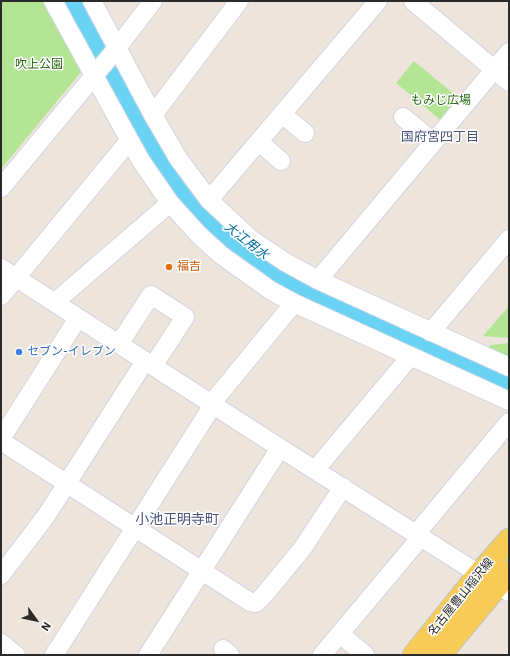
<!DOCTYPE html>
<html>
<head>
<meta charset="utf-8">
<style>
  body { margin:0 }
  #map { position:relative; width:510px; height:656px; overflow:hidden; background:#ede4db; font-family:"IBM Plex Sans",sans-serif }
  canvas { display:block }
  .frame { position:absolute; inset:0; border:2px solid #2a2a2a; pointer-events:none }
  .north { position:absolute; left:16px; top:600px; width:40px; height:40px; -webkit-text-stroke:3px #fff; paint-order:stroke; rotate:123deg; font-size:11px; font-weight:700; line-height:16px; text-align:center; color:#2a2a2a }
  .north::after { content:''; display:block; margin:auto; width:14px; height:18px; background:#2a2a2a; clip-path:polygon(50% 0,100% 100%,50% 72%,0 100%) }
</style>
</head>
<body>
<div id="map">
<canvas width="510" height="656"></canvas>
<div class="frame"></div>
<div class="north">N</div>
</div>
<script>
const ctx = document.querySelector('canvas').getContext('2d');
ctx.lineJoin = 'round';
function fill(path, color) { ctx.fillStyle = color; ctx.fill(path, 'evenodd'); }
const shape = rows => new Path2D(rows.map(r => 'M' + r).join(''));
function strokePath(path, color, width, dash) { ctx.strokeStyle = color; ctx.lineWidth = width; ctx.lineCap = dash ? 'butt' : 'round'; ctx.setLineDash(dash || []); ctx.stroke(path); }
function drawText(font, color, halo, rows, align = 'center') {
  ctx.font = font + ' "IBM Plex Sans","Noto Sans JP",sans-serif'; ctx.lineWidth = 3; ctx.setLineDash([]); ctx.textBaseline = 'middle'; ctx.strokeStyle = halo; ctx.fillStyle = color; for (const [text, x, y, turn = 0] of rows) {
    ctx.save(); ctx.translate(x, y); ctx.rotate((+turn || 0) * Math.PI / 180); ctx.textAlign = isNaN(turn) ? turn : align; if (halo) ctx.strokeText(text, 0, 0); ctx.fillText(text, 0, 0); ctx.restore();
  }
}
fill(shape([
  [1,1,47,1,82,71,1,169],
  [414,61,461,100,443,122,396,83],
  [509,306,509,338,483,336],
  [509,343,509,362,486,349,491,345]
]), '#b3e595');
fill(shape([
  [64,1,82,1,124,80,165,152,206,208,220,223,244,243,509,372,509,392,297,298,226,250,179,203,142,149]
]), '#6ad3f3');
const minor = shape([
  [53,1,141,161,170,203,199,235,221,255,270,290,294,303,509,401],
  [92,1,153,115,178,158,209,200,252,240,285,262,318,280,509,367],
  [413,1,509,82],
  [282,114,305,133],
  [153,115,239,1],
  [403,117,433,142],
  [259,142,281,161],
  [1,188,117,48,153,1],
  [209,200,378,1],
  [1,268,280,448,479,574,509,592],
  [318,280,509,52],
  [1,296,129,141],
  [55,302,170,203],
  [431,332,509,239],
  [119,344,151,295,185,317,153,366],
  [211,404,294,303],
  [1,439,78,318],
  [1,441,250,602,256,603,264,595,302,549,343,487],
  [315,470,410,357],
  [416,534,509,422],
  [1,575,46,516,145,361],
  [340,634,365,655],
  [1,643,16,655],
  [223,649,230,655],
  [54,655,213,405],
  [148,655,280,448],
  [322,655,421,537]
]);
const major = shape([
  [414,655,479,574,509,540],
  [440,655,509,572]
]);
strokePath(minor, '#d0d5e3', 20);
strokePath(major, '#c3c3c3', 24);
strokePath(minor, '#fff', 18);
strokePath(major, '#f6cb57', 22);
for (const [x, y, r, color] of [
  [169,267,4,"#e8710a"],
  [19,352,4,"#3f7fe0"]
]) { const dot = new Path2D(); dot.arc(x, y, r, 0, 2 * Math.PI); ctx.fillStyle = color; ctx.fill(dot); strokePath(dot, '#fff', 1.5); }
drawText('12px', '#2b6a17', '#fff', [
  ["吹上公園",39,65],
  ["もみじ広場",441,101]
]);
drawText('12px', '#c56008', '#fff', [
  ["福吉",177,267]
], 'left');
drawText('12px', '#366cbe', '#fff', [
  ["セブン-イレブン",27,352]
], 'left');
drawText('12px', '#2a2a2a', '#fff', [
  ["名古屋豊山稲沢線",461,597,-51]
]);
drawText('13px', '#49547c', '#fff', [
  ["国府宮四丁目",440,137]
]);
drawText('italic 13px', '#08719f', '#fff', [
  ["大江用水",246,241,38]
]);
drawText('14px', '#49547c', '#fff', [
  ["小池正明寺町",177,520]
]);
</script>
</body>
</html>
